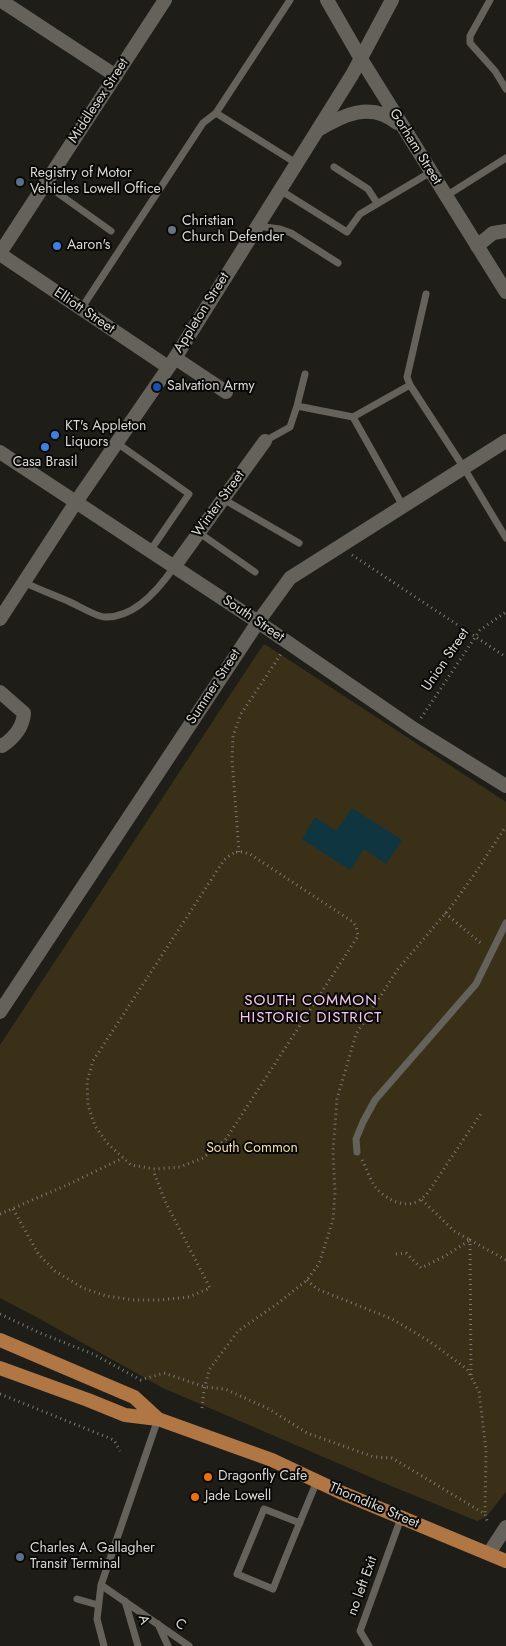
<!DOCTYPE html>
<style>
body{margin:0}
canvas{display:block;background:#1f1d18}
</style>
<canvas width="506" height="1646"></canvas>
<script>
const ctx = document.querySelector('canvas').getContext('2d');
ctx.lineJoin = 'round';
function paint(path, color) {
  ctx.fillStyle = color;
  ctx.fill(path, 'evenodd');
}
function trace(path, color, width, dash) {
  ctx.strokeStyle = color;
  ctx.lineWidth = width;
  ctx.lineCap = dash ? 'butt' : 'round';
  ctx.setLineDash(dash || []);
  ctx.stroke(path);
}
function label(font, color, halo, rows, align = 'center') {
  ctx.font = font + ' Jost,sans-serif';
  ctx.lineWidth = 4;
  ctx.setLineDash([]);
  ctx.textBaseline = 'middle';
  ctx.strokeStyle = halo;
  ctx.fillStyle = color;
  for (const [text, x, y, turn = 0] of rows) {
    ctx.save();
    ctx.translate(x, y);
    ctx.rotate((+turn || 0) * Math.PI / 180);
    ctx.textAlign = isNaN(turn) ? turn : align;
    if (halo) ctx.strokeText(text, 0, 0);
    ctx.fillText(text, 0, 0);
    ctx.restore();
  }
}
paint(new Path2D(`
 M 263,645 L 266,645 L 506,802 L 506,1492 L 486,1517 L 477,1521 L 384,1483 L 163,1388 L 40,1319 L 0,1298 L 0,1045 Z`), '#393017');
paint(new Path2D(`
 M 352,808 L 402,840 L 386,864 L 364,849 L 350,870 L 302,839 L 315,817 L 336,831 Z`), '#0e3540');
trace(new Path2D(`
 M 352,555 L 506,657
 M 421,718 L 480,630 L 506,612
 M 236,852 L 243,852 L 250,854 L 353,922 L 356,926 L 358,936 L 226,1139 L 203,1158 L 180,1167 L 155,1169 L 131,1165 L 107,1143 L 95,1126 L 88,1105 L 87,1082 L 93,1061 L 224,860 L 230,855 Z
 M 239,852 L 232,759 L 233,736 L 241,714 L 281,654
 M 445,913 L 483,945
 M 362,1160 C 367,1169 370,1180 376,1188 C 386,1199 404,1209 418,1201 C 421,1200 424,1196 427,1194 L 482,1112
 M 13,1209 L 39,1255 L 55,1271 L 83,1288 L 106,1296 L 134,1300 L 160,1300 L 189,1297 L 210,1288 L 165,1201 L 153,1170
 M 0,1214 L 67,1185 L 123,1158
 M 396,1254 L 406,1253 L 421,1268 L 445,1256 L 470,1240 L 454,1231 L 421,1199
 M 307,1280 L 317,1289 L 392,1319 L 429,1341 L 467,1369 L 479,1392 L 486,1450 L 485,1514
 M 0,1314 L 40,1333 L 93,1354 L 141,1380 L 164,1373 L 205,1387 L 225,1389 L 269,1409 L 307,1433 L 374,1457 L 392,1458 L 485,1514 L 488,1524
 M 471,1375 L 470,1240 L 506,1260
 M 0,1394 L 114,1440 L 120,1451
 M 202,1408 L 204,1390 L 209,1370 L 238,1331 L 277,1304 L 307,1280 L 319,1264 L 333,1220 L 335,1192 L 333,1151 L 337,1099 L 356,1034 L 398,969 L 450,908 L 474,875 L 506,826`), '#7a7974', 3, [1, 4]);
trace(new Path2D(`
 M 290,0 L 216,113 L 296,163
 M 490,0 L 470,36 L 470,43 L 495,71 L 506,89
 M 334,167 L 368,189 L 377,203
 M 45,184 L 111,231
 M 280,190 L 347,232 L 360,214 L 431,172
 M 446,196 L 506,158
 M 257,226 L 280,229 L 291,233 L 338,263
 M 426,294 L 407,377 L 410,385 L 464,468 L 506,538
 M 81,309 L 203,123 L 216,113
 M 305,374 L 297,406 L 353,417 L 403,506
 M 353,417 L 410,385
 M 265,441 L 290,427 L 297,406
 M 117,443 L 189,494 L 150,551
 M 223,499 L 299,543
 M 198,532 L 255,572
 M 24,582 C 39,590 55,595 70,602 C 79,606 97,617 105,617 C 135,618 159,589 174,567
 M 357,1152 L 356,1139 L 363,1122 L 375,1100 L 476,984 L 506,923
 M 300,1523 L 264,1509 L 237,1574 L 273,1589 C 287,1553 302,1517 317,1481
 M 101,1585 L 189,1646
 M 77,1599 L 98,1605
 M 125,1601 L 138,1646
 M 158,1624 L 168,1646
 M 104,1646 L 97,1619 L 101,1585 L 158,1419
 M 369,1646 L 360,1631 L 401,1518`), '#64625b', 7);
trace(new Path2D(`
 M 0,0 L 116,76
 M 477,246 L 493,233 L 506,231
 M 0,254 L 168,367
 M 175,358 L 226,392
 M 506,441 L 290,578 L 258,622 L 414,729 L 506,786
 M 174,567 L 265,441
 M 0,692 L 24,713 C 23,727 14,738 2,746 L 0,745`), '#64625b', 14);
trace(new Path2D(`
 M 0,452 L 258,622 L 0,1012
 M 489,1553 L 506,1527`), '#64625b', 14);
trace(new Path2D(`
 M 327,0 L 361,59 L 506,292
 M 318,130 C 343,115 371,101 397,123
 M 0,253 L 165,0
 M 0,619 L 76,502 L 175,358 L 352,75 L 392,0`), '#64625b', 14);
trace(new Path2D(`
 M 0,1340 L 134,1397 L 158,1419
 M 0,1368 L 88,1400 L 125,1415 L 158,1419 L 272,1460 L 340,1492 L 506,1561`), '#b07644', 14);
for (const [x, y, r, color] of [
 [20,182,5,"#5c6f8a"],
 [172,230,5,"#6b7280"],
 [57,246,5,"#3f7fe0"],
 [157,387,5,"#1a4fb4"],
 [55,435,5,"#3f7fe0"],
 [45,447,5,"#3f7fe0"],
 [208,1477,5,"#e8710a"],
 [195,1497,5,"#e8710a"],
 [20,1557,5,"#5c6f8a"]
]) {
  const dot = new Path2D();
  dot.arc(x, y, r, 0, 2 * Math.PI);
  ctx.fillStyle = color;
  ctx.fill(dot);
  trace(dot, '#080806', 2);
}
label('14px', '#dad9d5', '#080806', [
 ["Middlesex Street",99,101,-57],
 ["Gorham Street",415,147,58],
 ["Elliott Street",84,311,34],
 ["Appleton Street",202,313,-58],
 ["Winter Street",219,504,-54],
 ["South Street",253,619,34],
 ["Union Street",446,660,-56],
 ["Summer Street",214,687,-57],
 ["Thorndike Street",374,1506,23],
 ["no left Exit",363,1586,-70],
 ["A",143,1620,73],
 ["C",180,1625,35]
]);
label('14px', '#dad9d5', '#080806', [
 ["Registry of Motor",30,174],
 ["Vehicles Lowell Office",30,190],
 ["Christian",182,222],
 ["Church Defender",182,238],
 ["Aaron's",67,246],
 ["Salvation Army",167,387],
 ["KT's Appleton",65,427],
 ["Liquors",65,443],
 ["Casa Brasil",45,463,"center"],
 ["Dragonfly Cafe",218,1477],
 ["Jade Lowell",205,1497],
 ["Charles A. Gallagher",30,1549],
 ["Transit Terminal",30,1565]
], 'left');
label('14px', '#f2dda4', '#080806', [
 ["South Common",252,1149]
]);
ctx.letterSpacing = '1px';
label('15px', '#f9c6f2', '#080806', [
 ["SOUTH COMMON",311,1001],
 ["HISTORIC DISTRICT",311,1018]
]);
ctx.letterSpacing = '0px';
</script>
